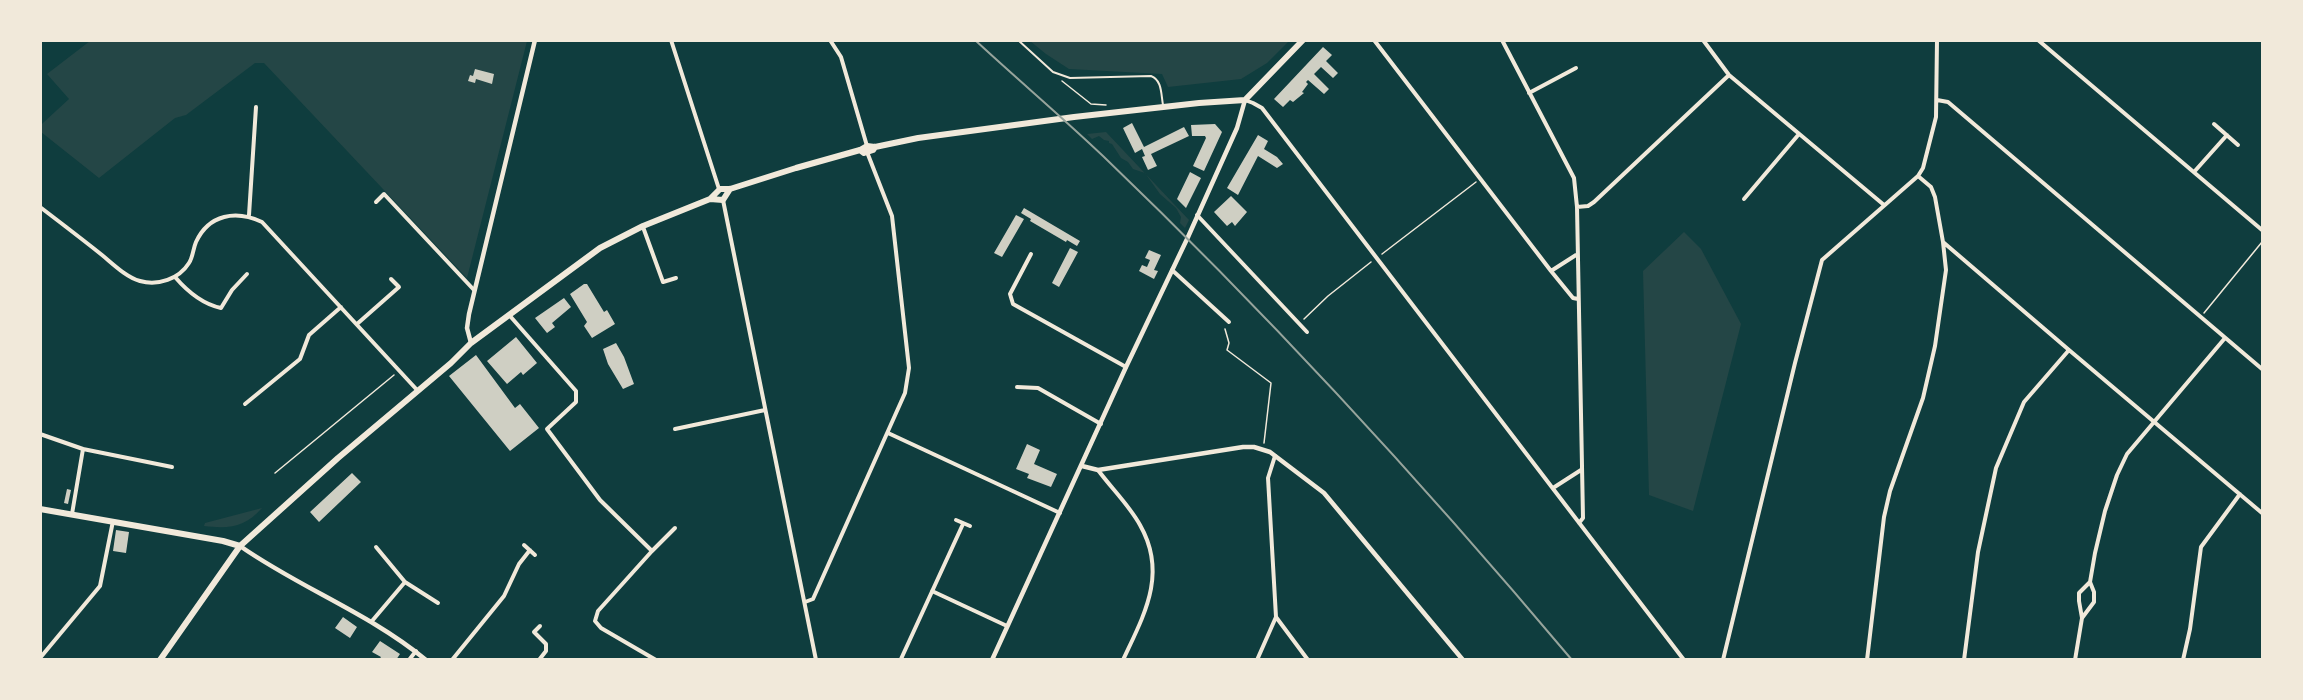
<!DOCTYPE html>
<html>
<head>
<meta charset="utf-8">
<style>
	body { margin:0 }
	#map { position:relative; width:2303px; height:700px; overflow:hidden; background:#0f3d3e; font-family:"PT Sans Narrow",sans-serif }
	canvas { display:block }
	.frame { position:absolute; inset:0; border:42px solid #f1e9da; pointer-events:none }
</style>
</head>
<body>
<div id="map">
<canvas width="2303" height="700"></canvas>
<div class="frame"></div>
</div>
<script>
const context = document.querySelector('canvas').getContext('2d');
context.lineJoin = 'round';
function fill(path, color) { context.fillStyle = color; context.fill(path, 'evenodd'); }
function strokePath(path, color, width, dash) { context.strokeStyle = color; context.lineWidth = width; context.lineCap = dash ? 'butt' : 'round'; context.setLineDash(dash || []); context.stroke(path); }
fill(new Path2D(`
	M90,41H527L467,278L264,63H255L186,115L175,118L99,178L41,132L40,126L44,122L69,99L47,74Z
	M1030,41H1289L1267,63L1241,79L1168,87L1162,74L1069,69L1046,54Z
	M1106,132L1189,220L1185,228L1180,223L1181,217L1176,208L1160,194L1145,173L1133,169L1128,162L1121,158L1112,144L1109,143V141L1104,140L1099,136L1092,139L1087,134Z
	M1684,232L1701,249L1741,324L1693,511L1649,495L1643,271Z
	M262,508C245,527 230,529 204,526L205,523Z`), '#244646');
fill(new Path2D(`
	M1323,47L1332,55L1326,61L1338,73L1333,78L1321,67L1314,74L1329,89L1324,94L1308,80L1306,82L1308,84L1302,92L1304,93L1293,102L1290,100L1283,107L1274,99Z
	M475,69L494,74L492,84L476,79L475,83L468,81L470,75L473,76Z
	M1132,123L1144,147L1184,127L1189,136L1151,154L1157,166L1148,170L1142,157L1145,156L1142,149L1135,153L1123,128Z
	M1215,124L1222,132L1204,171L1193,166L1206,138L1205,136H1192L1191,125Z
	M1258,135L1268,141L1264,149L1277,157L1283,164L1277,168L1258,156L1238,195L1227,188Z
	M1190,172L1201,178L1186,208L1177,199Z
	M1231,196L1247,212L1235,226L1232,222L1227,226L1214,212Z
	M1024,208L1080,241L1077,246L1067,240L1066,242L1030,221L1031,219L1021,213Z
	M1016,215L1024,219L1002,257L994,253Z
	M1070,248L1078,252L1059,287L1052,283Z
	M1149,250L1161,255L1154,270L1158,271L1154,279L1139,271L1142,265L1147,267L1150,260L1145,258Z
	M584,284H587L604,312L607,310L615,324L592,338L584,326L587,322L570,294Z
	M564,298L571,307L552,323L555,327L547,333L535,318Z
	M516,337L537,363L523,375L521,372L507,384L487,361Z
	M616,343L624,357L634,384L623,389L608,364L603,349Z
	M476,355L515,408L520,404L539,428L510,451L449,376Z
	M1027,444L1040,450L1034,464L1057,474L1051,487L1027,478L1029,474L1016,469Z
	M352,473L361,482L319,522L310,512Z
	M67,489L71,490L68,504L64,503Z
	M116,530L129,532L126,553L113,551Z
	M343,617L357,627L350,638L335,628Z
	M380,641L400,654L396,660H379L381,657L372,652Z`), '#cfcfc3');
strokePath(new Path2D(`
	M1062,81L1091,104L1106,105
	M1382,254L1476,182
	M2204,313L2262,242
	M1304,319L1328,296L1371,262
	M1225,329L1229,343L1227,350L1271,383L1264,443
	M275,473L394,375`), '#f1e9da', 1.5);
strokePath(new Path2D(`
	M1018,40L1053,72L1070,78L1151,76C1162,80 1161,94 1163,105`), '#f1e9da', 2);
strokePath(new Path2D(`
	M671,40L719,189
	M830,40L841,57L867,146
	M1374,40L1551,271L1573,298L1578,299
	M1502,40L1574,178L1577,207L1583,518L1579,523
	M1703,40L1729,75L1884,205
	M2038,40L2262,230
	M1529,93L1576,68
	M1245,100L1253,103L1262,108L1684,660
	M1937,100L1948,102L2262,369
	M2214,124L2238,145
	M2194,172L2227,135
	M1918,176L1931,187L1935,197L1943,242L2069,350L2262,513
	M1744,199L1799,134
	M723,200L816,660
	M376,202L384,194L474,290
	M40,207C61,223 82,239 102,255C113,264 126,277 140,281C158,286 179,279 189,263C193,257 193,249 196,242C209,214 236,210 262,222L418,391
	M1577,207L1588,206L1594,202L1729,75
	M249,215L256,107
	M1197,215L1307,332
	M643,227L663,282L676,278
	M1031,254L1010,294L1013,304L1126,367
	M1172,270L1229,322
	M1551,271L1576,255
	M175,277C187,291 202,304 221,308L232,290L247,274
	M510,316L576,391V402L547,429L600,500L652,551L598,611L595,621L601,628L656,660
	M357,324L399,287L391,279
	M1017,387L1038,388L1101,424
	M245,404L300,359L309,335L341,307
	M675,429L765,410
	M888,433L1060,513
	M40,434L83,449
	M1275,456L1268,478L1276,617L1308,660
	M1098,470C1112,489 1129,505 1140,525C1168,574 1144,615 1123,660
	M1553,488L1581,470
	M72,514L83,449L172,467
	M956,520L970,526
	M524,545L535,555
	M652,551L675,528
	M405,582L438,603
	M932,591L1007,626
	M805,602L813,599L905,393L909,368L892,216L867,152
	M2082,618L2094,602V592L2090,582L2095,553L2105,511L2117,475L2127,454L2225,338
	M372,621L405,582L376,547
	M40,658L100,586L113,521
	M901,659L963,524
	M409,660L416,651
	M452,660L504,596L519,564L530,550
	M539,660L546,651V644L534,632L540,626
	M1257,660L1276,617
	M1723,660L1795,363L1822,260L1918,176L1923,168L1936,117L1937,40
	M1867,660L1884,517L1890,491L1923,398L1935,346L1946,270L1943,242
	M1964,660L1978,552L1996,468L2024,402L2069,350
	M2075,660L2082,618L2079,601V593L2090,582
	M2183,660L2190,629L2201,547L2240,494`), '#f1e9da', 4);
strokePath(new Path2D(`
	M471,343L467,328L469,314L535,40
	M1082,466L1098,470L1243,447H1254L1270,452L1324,493L1463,660
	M240,546C300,588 369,613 426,660
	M992,660L1126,367L1188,237L1237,128L1245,100`), '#f1e9da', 4.5);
strokePath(new Path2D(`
	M860,150L864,153L873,150L875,147
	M710,199L723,200L730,189
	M40,509L223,541L240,546
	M160,660L240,546L338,458L451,363L471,343L600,248L643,226L710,199L720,189H730L796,168L860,150L867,146L875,147L918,138L1074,117L1199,103L1245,100L1303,40`), '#f1e9da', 6);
strokePath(new Path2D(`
	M975,40C1017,79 1061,116 1103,156C1268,314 1424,484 1572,660`), '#97a49c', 2);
</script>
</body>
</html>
